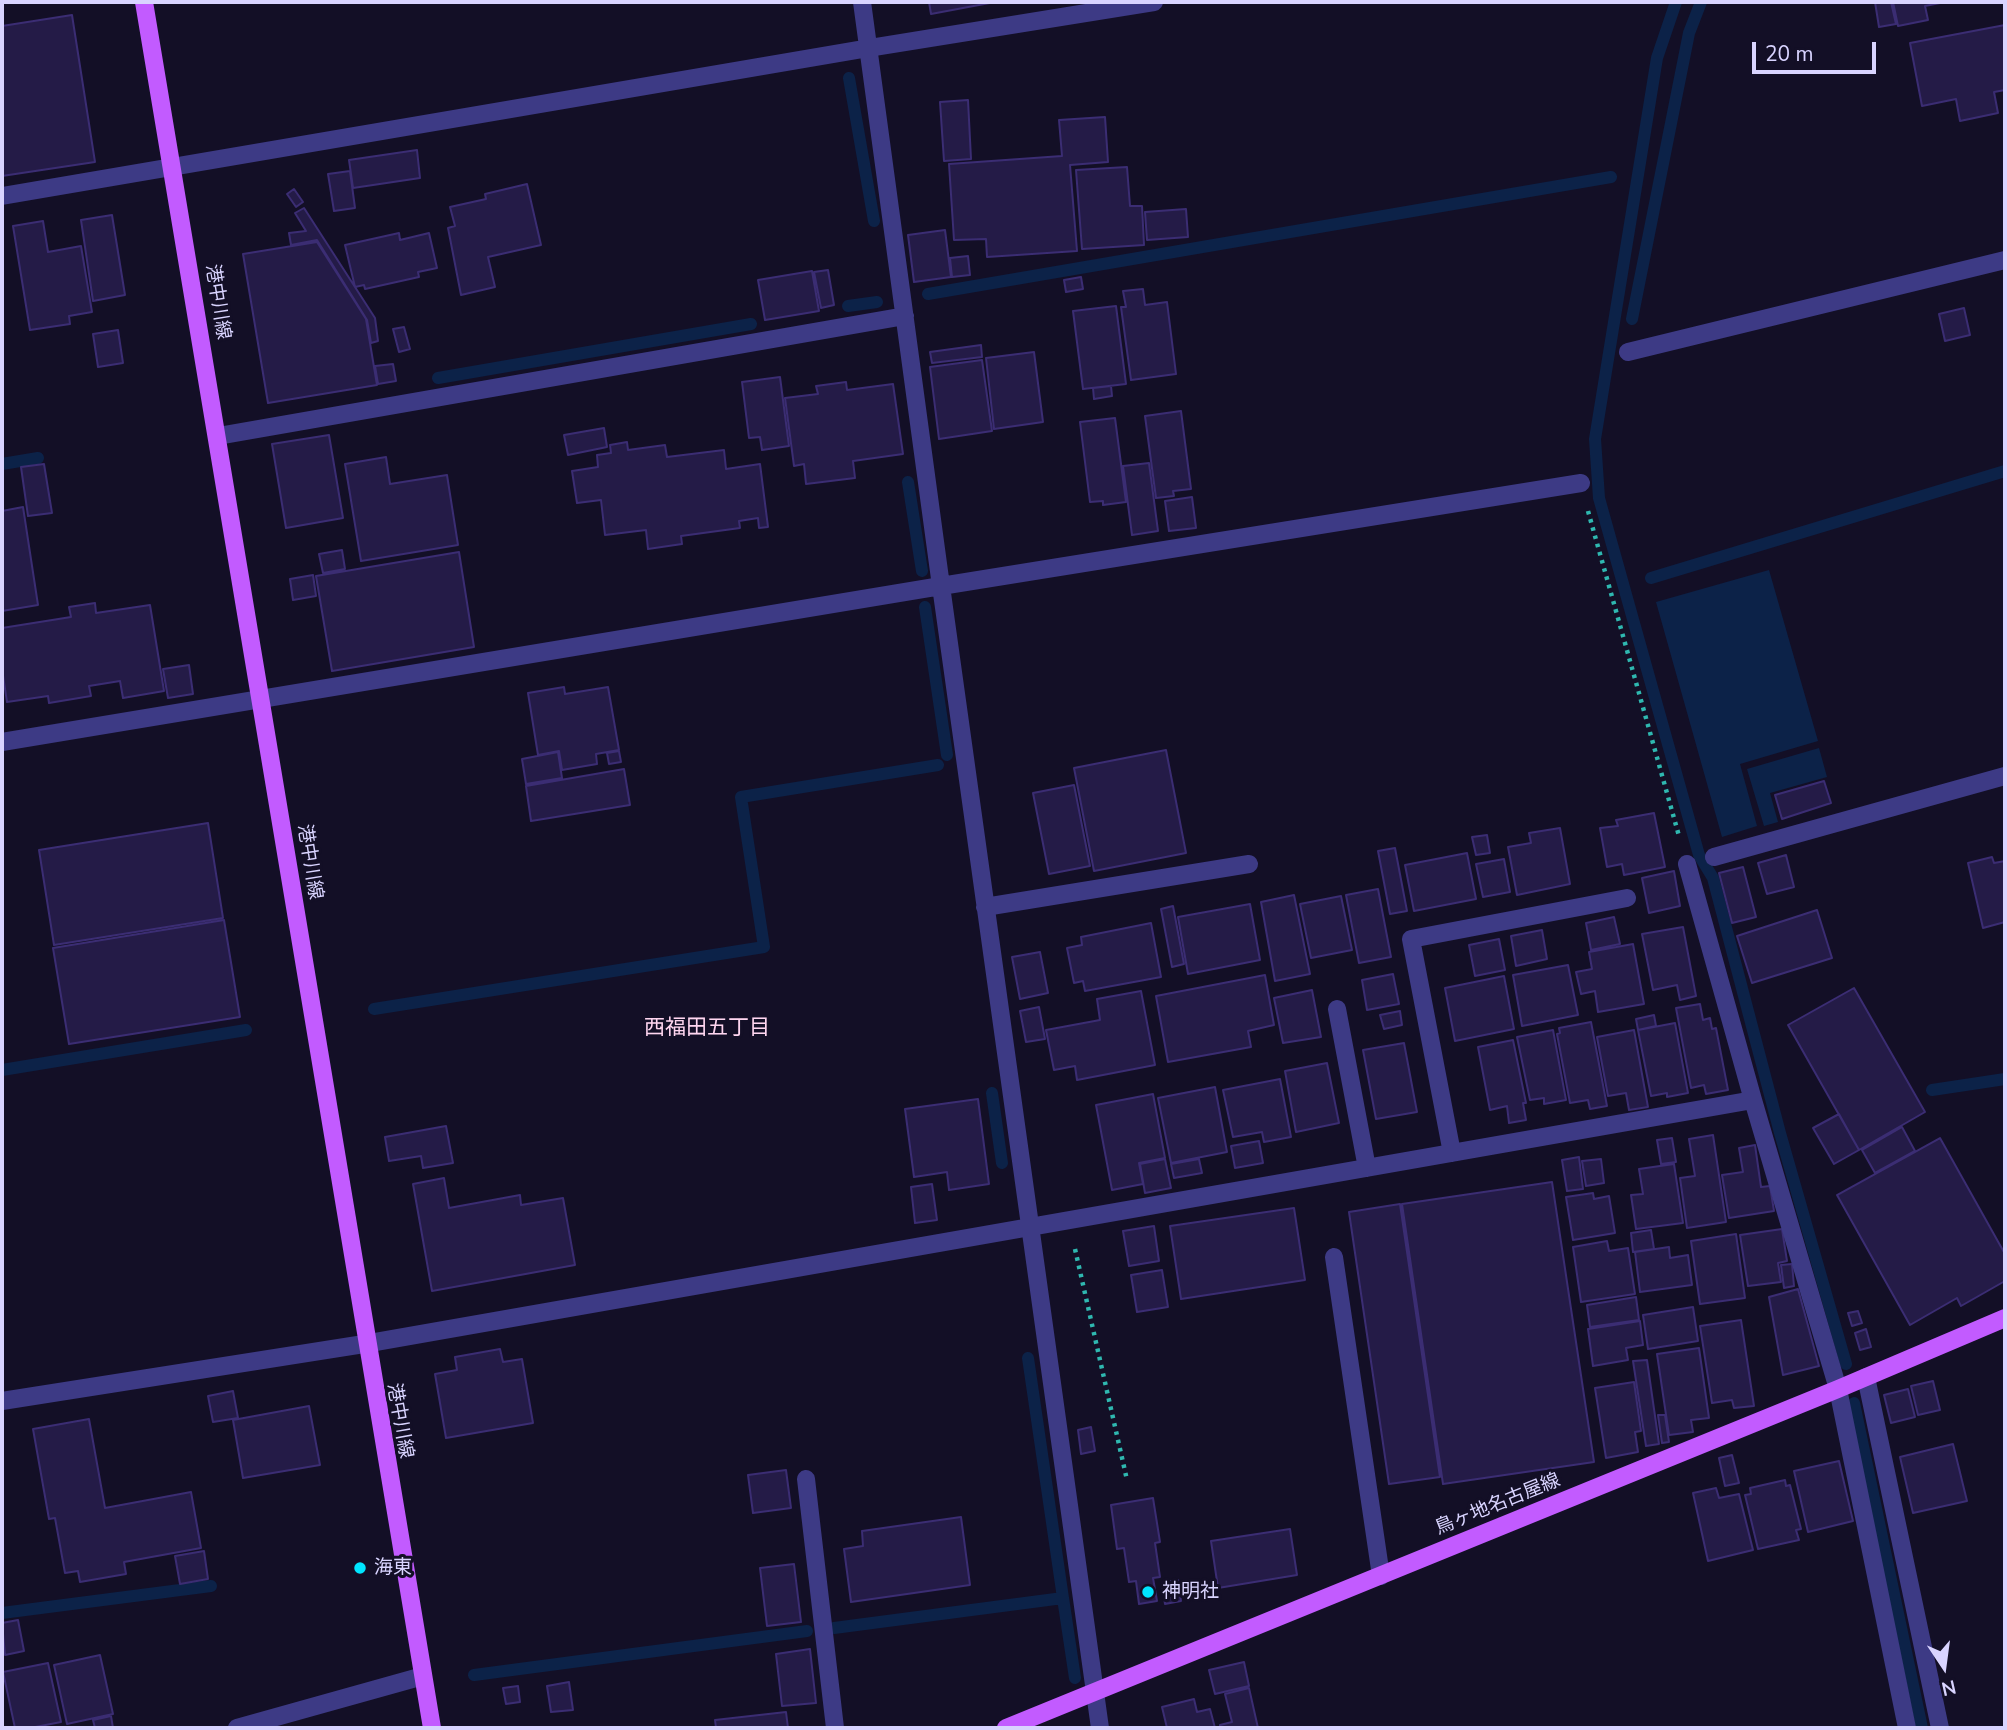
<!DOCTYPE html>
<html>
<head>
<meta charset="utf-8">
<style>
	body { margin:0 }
	#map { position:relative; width:2007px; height:1730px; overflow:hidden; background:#130f26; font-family:"Nunito Sans",sans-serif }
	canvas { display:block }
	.frame { position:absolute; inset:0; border:4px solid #d9d4ff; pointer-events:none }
	.north { position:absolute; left:1909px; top:1632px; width:70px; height:70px; -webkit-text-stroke:5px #130f26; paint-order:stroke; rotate:167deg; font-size:19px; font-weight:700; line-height:28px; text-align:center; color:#d9d4ff }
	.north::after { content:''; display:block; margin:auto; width:24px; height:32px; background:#d9d4ff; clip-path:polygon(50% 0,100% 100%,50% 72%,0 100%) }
	.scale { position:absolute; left:1752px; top:42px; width:124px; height:32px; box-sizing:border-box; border:4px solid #d9d4ff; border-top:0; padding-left:9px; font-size:21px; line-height:24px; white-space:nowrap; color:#d9d4ff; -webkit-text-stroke:5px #130f26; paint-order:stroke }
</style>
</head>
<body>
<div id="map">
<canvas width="2007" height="1730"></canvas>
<div class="frame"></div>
<div class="north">N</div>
<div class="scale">20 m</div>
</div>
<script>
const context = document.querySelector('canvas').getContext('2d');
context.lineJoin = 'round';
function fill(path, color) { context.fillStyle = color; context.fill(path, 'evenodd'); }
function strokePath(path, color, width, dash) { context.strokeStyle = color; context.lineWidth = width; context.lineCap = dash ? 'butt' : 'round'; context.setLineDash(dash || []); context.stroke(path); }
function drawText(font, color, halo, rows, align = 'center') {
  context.font = font + ' "Nunito Sans","Noto Sans JP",sans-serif'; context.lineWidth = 6; context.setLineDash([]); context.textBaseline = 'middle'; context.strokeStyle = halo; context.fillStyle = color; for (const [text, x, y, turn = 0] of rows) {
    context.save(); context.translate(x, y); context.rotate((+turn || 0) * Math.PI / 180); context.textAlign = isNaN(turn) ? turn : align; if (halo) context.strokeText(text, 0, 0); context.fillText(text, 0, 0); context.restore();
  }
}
fill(new Path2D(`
	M1769,570L1818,741L1740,764L1757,826L1722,837L1656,602Z
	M1819,748L1827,777L1770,793L1778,822L1764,826L1747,769Z`), '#0c2248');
strokePath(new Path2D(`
	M1676,2L1657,58L1595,439L1599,498L1699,855L1713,878L1780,1133L1846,1364
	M849,78L874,221
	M928,294L1611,177
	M848,306L877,302
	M1632,319L1689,33L1701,2
	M438,378L751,324
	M2,464L38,458
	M908,482L922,571
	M1651,578L2005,471
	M925,607L947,755
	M374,1009L764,947L741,797L938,765
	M2,1070L246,1030
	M1932,1090L2005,1079
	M992,1093L1002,1163
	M1854,1403L1922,1728
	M1063,1598L1075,1678
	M2,1613L211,1586
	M834,1628L1063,1598L1028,1358
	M474,1675L807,1631`), '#0c2248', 12);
const building = new Path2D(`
	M929,2H995L931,14Z
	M1875,2H1891L1896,24L1879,27Z
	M1893,2H1945L1925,6L1928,20L1898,26Z
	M72,15L95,162L2,176V26Z
	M2005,25V90L1994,92L1998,113L1960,121L1956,99L1922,106L1910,43Z
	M968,100L971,159L944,161L940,102Z
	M1105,117L1108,162L1070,165L1077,251L987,257L986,239L954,240L949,164L1062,156L1059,120Z
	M417,150L420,178L353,188L349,160Z
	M1127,167L1130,206H1142L1144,245L1082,249L1076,170Z
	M350,171L355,208L334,211L328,174Z
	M527,184L541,245L488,257L495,287L461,295L448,228L455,226L450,207L486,199L485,194Z
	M294,189L303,202L296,207L287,194Z
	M304,208L375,318L378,341L371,343L367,320L317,240L291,245L289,233L306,231L295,213Z
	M1186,209L1188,237L1147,240L1145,212Z
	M112,215L125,295L93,301L81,220Z
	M43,221L48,252L81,246L92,312L69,316L70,324L30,330L13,226Z
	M945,230L951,277L914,282L908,235Z
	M399,233L400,240L429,233L437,268L418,272L419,277L365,289L364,285L355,287L345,245Z
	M317,242L366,319L377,385L268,403L243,254Z
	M968,256L970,275L952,277L950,258Z
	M828,270L834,305L821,308L814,272Z
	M812,271L819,311L765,320L758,280Z
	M1081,277L1083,289L1066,292L1064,280Z
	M1143,289L1145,305L1167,302L1176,374L1131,380L1121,307H1126L1123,291Z
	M1116,306L1126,384L1083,389L1073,311Z
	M1964,308L1970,335L1945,341L1939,314Z
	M404,327L410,349L399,352L393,329Z
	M118,330L123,363L98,367L93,334Z
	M981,345L982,357L932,363L930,352Z
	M1034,352L1043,422L994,429L986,358Z
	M982,360L992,431L939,439L930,367Z
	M393,364L396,381L378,384L375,366Z
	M780,377L789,446L762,450L760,437L749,438L742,382Z
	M846,382L847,390L893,384L903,454L853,461L855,478L806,484L804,464L794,466L785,398L818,394L816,386Z
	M1111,386L1112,396L1094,399L1093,388Z
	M1181,411L1191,489L1173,491L1174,496L1156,498L1145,416Z
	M1115,418L1126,502L1103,505V501L1090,502L1080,422Z
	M604,428L607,447L568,455L564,435Z
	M329,435L343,518L286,528L272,444Z
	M627,442L628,450L665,445L667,457L724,450L726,469L760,464L768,527L759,528L758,518L739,521L740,528L681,536L682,544L648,549L646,530L605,535L601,500L577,503L572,471L598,467L597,455L611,453L610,445Z
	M386,457L390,484L447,475L458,545L361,561L345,464Z
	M1149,463L1158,531L1132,535L1123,466Z
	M44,464L52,513L28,516L21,467Z
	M1192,497L1196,528L1169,531L1165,501Z
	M23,507L38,605L2,611V511Z
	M342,550L345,569L323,573L319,554Z
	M459,552L474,647L332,671L316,576Z
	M313,575L316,596L293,600L290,579Z
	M95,603L96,613L150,605L164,691L123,698L120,681L89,686L91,696L49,703L48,696L7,702L2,669V628L71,617L69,607Z
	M189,665L193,694L168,698L163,669Z
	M564,687L565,694L608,687L619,750L596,754L597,764L562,770L559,751L538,755L528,693Z
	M1166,750L1186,853L1094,871L1074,768Z
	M619,751L621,762L609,764L607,753Z
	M558,752L562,778L526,784L522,759Z
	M624,769L630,805L531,821L526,786Z
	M1824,781L1831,803L1782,819L1775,795Z
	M1074,785L1090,866L1049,874L1033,793Z
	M1654,813L1665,867L1624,875L1622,864L1607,867L1600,828L1618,826L1616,820Z
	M208,823L223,918L54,945L39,850Z
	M1560,828L1570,884L1517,895L1508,847L1531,843L1529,833Z
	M1487,835L1490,853L1476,855L1472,837Z
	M1395,848L1407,911L1390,914L1378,851Z
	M1467,853L1476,899L1414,911L1405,865Z
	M1786,855L1794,887L1767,894L1758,863Z
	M1992,857L1994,863L2005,861V922L1983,928L1968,863Z
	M1504,859L1510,892L1483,897L1476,864Z
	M1743,867L1756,917L1732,923L1719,873Z
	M1674,871L1680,906L1649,913L1642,878Z
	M1378,889L1391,957L1359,963L1346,895Z
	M1294,895L1310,974L1275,981L1261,902Z
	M1341,896L1352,950L1311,958L1300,904Z
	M1250,904L1260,960L1188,974L1178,917Z
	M1173,906L1184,964L1172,967L1161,909Z
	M1817,910L1832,958L1752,983L1737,936Z
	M1614,917L1620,944L1591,950L1586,923Z
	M224,920L240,1017L69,1044L53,948Z
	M1151,923L1161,977L1085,991L1083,981L1074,983L1067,948L1082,945L1081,937Z
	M1683,927L1696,996L1680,1000L1677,985L1653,990L1642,934Z
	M1542,930L1547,959L1516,966L1511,936Z
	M1499,939L1505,970L1475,976L1469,945Z
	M1633,944L1644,1004L1598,1012L1595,991L1581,994L1576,972L1592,969L1589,952Z
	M1040,952L1048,993L1020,999L1012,957Z
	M1568,965L1578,1015L1522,1026L1513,975Z
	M1393,974L1399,1004L1367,1010L1362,980Z
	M1265,975L1274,1025L1248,1031L1251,1047L1168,1062L1156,996Z
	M1504,976L1514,1029L1455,1041L1445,988Z
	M1854,988L1925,1112L1859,1150L1788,1025Z
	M1312,990L1321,1037L1283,1043L1274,998Z
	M1141,991L1155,1065L1077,1080L1075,1066L1054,1070L1046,1030L1100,1020L1097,999Z
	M1700,1004L1703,1020L1710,1018L1712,1029L1716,1028L1728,1090L1706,1094L1704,1085L1691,1088L1676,1008Z
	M1039,1007L1045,1039L1026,1042L1020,1011Z
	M1400,1011L1402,1025L1384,1029L1380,1015Z
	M1654,1015L1656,1026L1638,1030L1636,1019Z
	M1591,1022L1607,1106L1590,1109L1588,1100L1570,1103L1557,1034L1560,1033L1559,1028Z
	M1675,1023L1688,1093L1667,1097V1093L1651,1096L1638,1030Z
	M1553,1030L1566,1100L1544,1104V1098L1530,1100L1517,1037Z
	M1634,1030L1648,1107L1629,1110L1626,1093L1608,1096L1597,1037Z
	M1513,1040L1526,1103H1523L1526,1120L1509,1123L1507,1106L1490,1110L1478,1047Z
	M1404,1043L1417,1112L1376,1119L1363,1050Z
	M1327,1063L1339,1123L1296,1132L1285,1071Z
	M1280,1079L1291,1137L1264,1142L1262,1132L1233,1137L1223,1090Z
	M1215,1087L1227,1152L1171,1163L1158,1098Z
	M1153,1094L1165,1158L1139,1163L1143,1184L1112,1190L1096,1105Z
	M978,1099L989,1184L949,1190L947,1172L914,1177L905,1109Z
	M1839,1114L1859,1150L1834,1164L1813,1128Z
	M446,1126L453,1163L423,1168L421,1156L389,1161L385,1137Z
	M1902,1127L1915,1151L1875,1173L1862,1150Z
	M1713,1135L1726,1222L1687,1228L1680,1178L1695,1176L1689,1139Z
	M1672,1138L1676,1162L1661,1164L1657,1140Z
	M1940,1138L2005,1254V1281L1961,1306L1957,1298L1910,1325L1837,1195Z
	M1259,1141L1263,1163L1235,1168L1231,1146Z
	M1755,1145L1761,1187L1770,1186L1774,1211L1729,1218L1722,1175L1743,1172L1739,1148Z
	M1579,1157L1583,1189L1567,1191L1562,1160Z
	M1165,1159L1171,1188L1145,1193L1140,1164Z
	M1199,1159L1202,1173L1174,1178L1171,1164Z
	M1601,1159L1604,1183L1586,1186L1582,1161Z
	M1674,1164L1683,1223L1636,1229L1631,1195L1643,1194L1639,1169Z
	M444,1178L449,1208L520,1195L521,1205L563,1198L575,1265L432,1291L413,1184Z
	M1552,1182L1594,1462L1443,1484L1402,1204Z
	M932,1184L937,1220L915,1223L911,1187Z
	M1593,1193L1594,1199L1609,1196L1615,1233L1573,1240L1566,1197Z
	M1400,1204L1440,1477L1389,1484L1349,1212Z
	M1294,1208L1305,1280L1181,1299L1170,1226Z
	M1154,1226L1159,1261L1129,1266L1123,1231Z
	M1782,1229L1787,1261L1778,1263L1781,1282L1748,1286L1740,1235Z
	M1651,1230L1654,1249L1633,1252L1631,1233Z
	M1736,1234L1745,1298L1700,1304L1691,1241Z
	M1607,1241L1609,1251L1628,1248L1635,1294L1581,1302L1573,1247Z
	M1669,1247L1670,1258L1688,1255L1692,1285L1640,1292L1635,1252Z
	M1792,1264L1794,1286L1784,1288L1781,1265Z
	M1162,1270L1168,1307L1137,1312L1131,1275Z
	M1798,1289L1819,1366L1783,1375L1769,1297Z
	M1636,1297L1639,1320L1590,1327L1587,1305Z
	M1693,1307L1698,1341L1648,1349L1643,1315Z
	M1858,1311L1862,1323L1852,1326L1848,1313Z
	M1741,1320L1754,1406L1734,1408L1732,1400L1712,1403L1700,1326Z
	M1640,1321L1643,1345L1626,1348L1628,1360L1593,1366L1588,1329Z
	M1866,1329L1871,1347L1860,1350L1855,1333Z
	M1699,1348L1709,1418L1691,1420L1693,1432L1669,1435L1657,1354Z
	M500,1349L503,1362L522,1359L533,1423L446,1438L435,1374L457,1370L455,1357Z
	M1647,1360L1659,1444L1646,1446L1633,1361Z
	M1933,1381L1940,1410L1918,1415L1911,1386Z
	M1634,1382L1641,1431L1635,1432L1638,1452L1606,1458L1595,1388Z
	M1908,1389L1915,1417L1891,1423L1884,1395Z
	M233,1391L238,1418L213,1422L208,1396Z
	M309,1406L320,1465L243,1478L233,1420Z
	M1658,1415H1665L1669,1442L1662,1443Z
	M89,1419L105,1508L191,1492L201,1548L124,1562L126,1574L80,1582L78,1571L65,1573L55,1518L49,1519L33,1429Z
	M1091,1427L1095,1451L1081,1454L1078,1430Z
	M1953,1444L1967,1501L1913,1513L1900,1457Z
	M1732,1455L1739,1483L1725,1486L1719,1458Z
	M1839,1461L1853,1521L1808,1532L1794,1471Z
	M786,1470L791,1508L753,1513L748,1475Z
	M1785,1480L1786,1486L1790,1485L1801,1529L1796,1530L1799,1540L1758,1549L1745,1495L1751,1494L1750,1488Z
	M1716,1488L1719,1498L1739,1494L1753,1550L1708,1561L1693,1493Z
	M1153,1498L1160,1542L1155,1543L1160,1577L1153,1578L1157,1601L1139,1604L1136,1581L1129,1582L1124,1548L1117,1549L1111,1505Z
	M961,1517L970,1585L851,1602L844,1549L863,1546L862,1531Z
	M1290,1529L1297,1575L1218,1588L1211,1541Z
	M204,1551L208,1579L180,1584L175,1556Z
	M794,1564L801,1622L767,1626L760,1568Z
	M1178,1580L1181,1601L1165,1604L1162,1583Z
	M18,1620L24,1651L5,1655L2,1623Z
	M810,1649L816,1703L782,1706L776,1654Z
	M100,1655L113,1714L67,1724L54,1665Z
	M1244,1662L1249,1686L1215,1694L1209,1670Z
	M48,1663L61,1722L30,1728H15L3,1672Z
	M569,1682L573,1710L551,1712L547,1686Z
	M518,1686L520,1702L506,1704L503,1688Z
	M1249,1688L1258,1728H1220V1725L1232,1722L1225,1694Z
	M1194,1699L1197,1712L1210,1709L1215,1728H1167L1162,1707Z
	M786,1712L788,1728H716L715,1720Z
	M111,1716L113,1728H95L93,1720Z`);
fill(building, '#241b47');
strokePath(building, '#3b2d73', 2);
strokePath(new Path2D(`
	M1588,511L1679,836
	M1075,1249L1127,1480`), '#2fb8b0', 4.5, [3.5, 5]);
strokePath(new Path2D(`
	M862,2L941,586L1100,1728
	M2,196L869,48L1154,2
	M1628,352L2005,260
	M218,436L905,316
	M2,742L941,586L1581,483
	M1714,857L2005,776
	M1687,864L1753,1100L1838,1389L1907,1728
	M985,907L1249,864
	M1337,1009L1367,1168
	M1452,1153L1411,939L1627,898
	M1334,1257L1381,1576
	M1866,1377L1940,1728
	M2,1401L364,1344L1753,1100
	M806,1479L835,1728
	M237,1728L423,1676`), '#3d3a85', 18);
strokePath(new Path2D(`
	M144,2C244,577 331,1154 432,1728
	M1006,1728L1838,1389L2005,1318`), '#c25bff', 18);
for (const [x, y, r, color] of [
	[360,1568,7,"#00e5ff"],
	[1148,1592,7,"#00e5ff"]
]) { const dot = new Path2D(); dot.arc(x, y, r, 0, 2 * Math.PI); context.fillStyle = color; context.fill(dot); strokePath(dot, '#130f26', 2.5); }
drawText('19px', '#d9d4ff', '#130f26', [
	["港中川線",217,302,81],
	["港中川線",309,862,81],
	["港中川線",399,1421,80],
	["鳥ヶ地名古屋線",1498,1505,-22]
]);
drawText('19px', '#d9d4ff', '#130f26', [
	["海東",374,1568],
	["神明社",1162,1592]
], 'left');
drawText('21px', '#ffd6f0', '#130f26', [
	["西福田五丁目",707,1029]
]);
</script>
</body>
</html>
